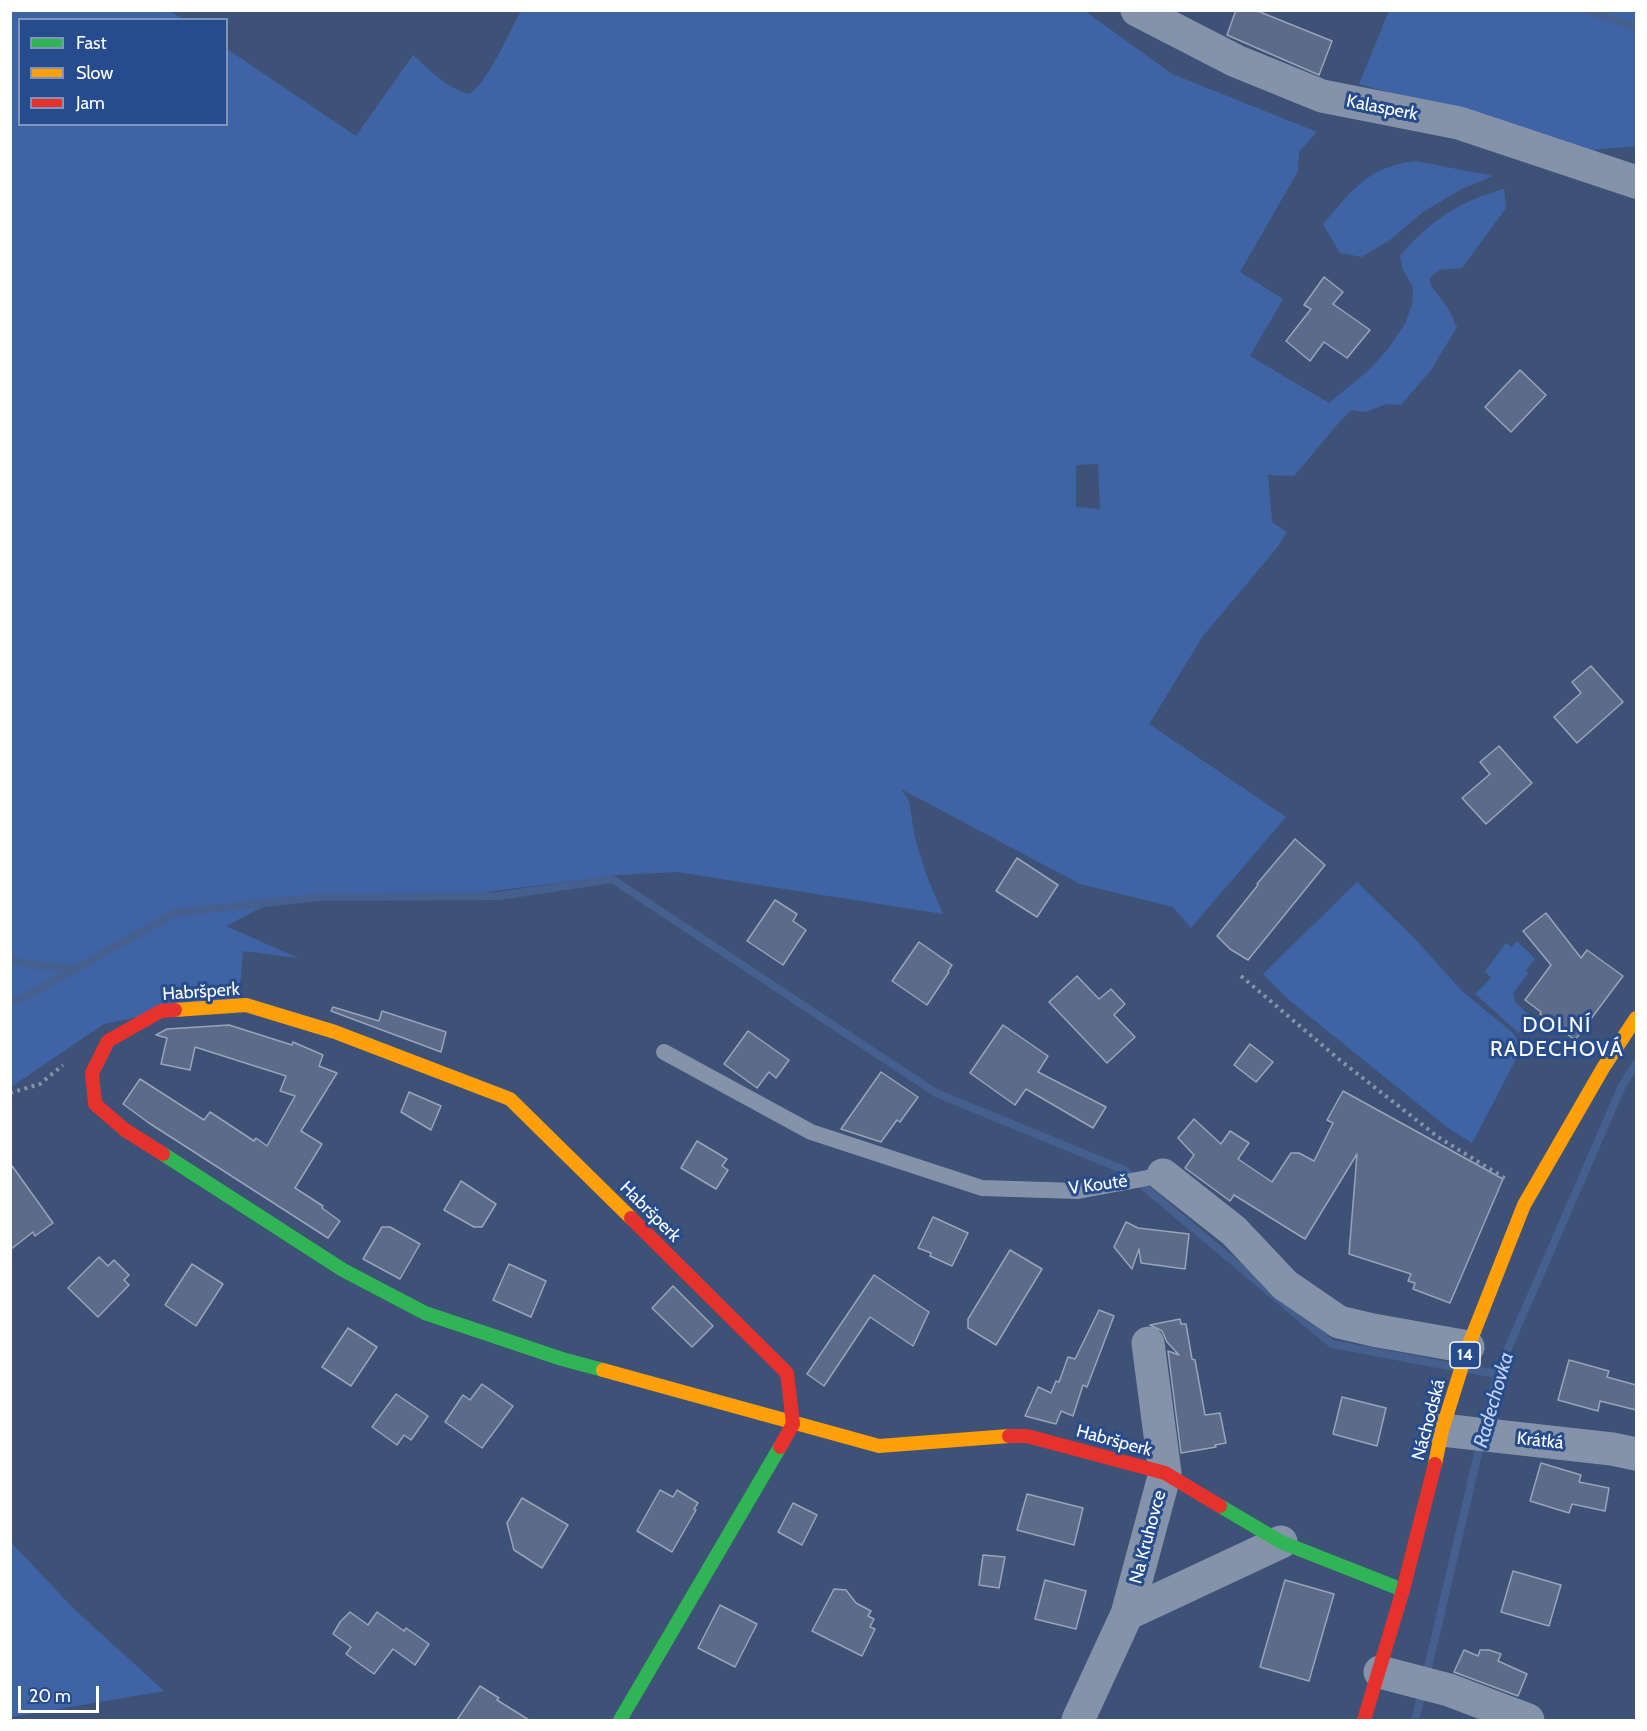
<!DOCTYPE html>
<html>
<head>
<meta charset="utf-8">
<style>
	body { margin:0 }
	#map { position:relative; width:1647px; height:1731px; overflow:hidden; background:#3e5277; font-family:Cabin,sans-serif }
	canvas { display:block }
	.frame { position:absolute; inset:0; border:12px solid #fff; pointer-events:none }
	.legend { position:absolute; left:18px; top:18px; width:210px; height:108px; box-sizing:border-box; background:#274c8e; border:2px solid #7d94bb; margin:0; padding:8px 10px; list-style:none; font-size:18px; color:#fff }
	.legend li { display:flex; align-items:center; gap:12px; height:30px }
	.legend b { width:30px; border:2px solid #7d94bb }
	.scale { position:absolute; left:18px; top:1686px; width:81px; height:27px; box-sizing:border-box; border:3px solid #fff; border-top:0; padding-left:8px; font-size:18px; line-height:21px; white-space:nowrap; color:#fff; -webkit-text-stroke:4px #274c8e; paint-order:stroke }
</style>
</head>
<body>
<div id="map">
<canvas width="1647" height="1731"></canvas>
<div class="frame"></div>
<ul class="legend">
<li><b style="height:8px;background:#30b455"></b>Fast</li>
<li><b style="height:8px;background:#ff9f0a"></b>Slow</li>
<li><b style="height:8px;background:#e5322d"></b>Jam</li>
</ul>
<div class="scale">20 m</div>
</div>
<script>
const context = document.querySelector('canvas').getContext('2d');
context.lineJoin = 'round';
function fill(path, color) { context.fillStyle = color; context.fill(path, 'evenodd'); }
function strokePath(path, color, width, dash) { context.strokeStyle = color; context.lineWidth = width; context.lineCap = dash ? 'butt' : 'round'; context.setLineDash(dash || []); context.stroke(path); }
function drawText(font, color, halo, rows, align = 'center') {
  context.font = font + ' Cabin,sans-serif'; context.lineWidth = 6; context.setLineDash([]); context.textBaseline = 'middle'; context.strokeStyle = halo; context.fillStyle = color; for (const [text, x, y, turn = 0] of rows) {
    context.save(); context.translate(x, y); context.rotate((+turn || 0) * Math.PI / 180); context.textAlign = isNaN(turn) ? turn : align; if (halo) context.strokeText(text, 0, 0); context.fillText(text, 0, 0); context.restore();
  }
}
fill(new Path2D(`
	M11,11H170L183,19L20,20V124H226L227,49L356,136L413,55C429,70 448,89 470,94C489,80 509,32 521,11H1085L1172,74L1317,132L1299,152L1298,171L1240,272L1283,299L1250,356L1329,403L1368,371L1388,349L1405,324L1412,304L1413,287L1403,270L1400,256C1430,221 1459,201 1504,189L1506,208L1462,268L1439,270L1430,278L1431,286L1448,308L1457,327L1431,370L1401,405L1386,404L1366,412L1352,410L1342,419L1294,476L1268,475L1272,522L1287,532L1276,549L1203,636L1149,724L1286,817L1191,928L1173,907L1080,884L901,789L909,801L915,838L927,877L943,914L677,872L618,875L471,894L294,897L274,901L226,926L298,958L243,951L239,1000L164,1012L104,1024L11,1087ZM1098,464L1100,509L1076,507V465Z
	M1389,11H1636V146L1591,150L1359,84Z
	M1416,161L1493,176L1462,189L1423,212L1390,240L1362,257L1340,253L1323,224C1354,189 1367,167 1416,161Z
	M1357,882L1416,940L1462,991L1513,1033L1522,1048L1472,1143L1448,1128L1289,1000L1263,974Z
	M1517,941L1535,959L1526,970L1528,974L1513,993L1515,1002L1529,1015L1519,1033L1475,994L1491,978L1485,971L1506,943L1511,947Z
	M10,1541L73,1608L164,1691L11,1717Z`), '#3f64a5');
strokePath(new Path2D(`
	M1585,10L1636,27
	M10,960L41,966L75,969
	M10,1002L23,998L175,913L319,897L499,896L612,879L936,1093L1124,1170L1332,1344L1454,1367
	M1467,1369L1497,1374
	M1484,1428L1497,1374L1622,1086L1636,1064
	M1426,1676L1481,1441
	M1415,1720L1423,1689`), '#45608e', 8);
const building = new Path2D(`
	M1236,10H1255L1332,41L1319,75L1227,35Z
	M1324,277L1343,292L1333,304L1370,330L1347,358L1324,342L1310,361L1286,341L1311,309L1304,305Z
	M1520,370L1546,395L1511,432L1485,407Z
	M1591,666L1623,702L1577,743L1554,717L1581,693L1572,682Z
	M1499,746L1532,783L1486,824L1462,798L1490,774L1480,762Z
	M1295,839L1325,865L1248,960L1230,949L1217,936L1258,885L1257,884Z
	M1017,858L1058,885L1037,917L996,891Z
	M775,900L797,914L793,921L806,930L783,965L747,941Z
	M1546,913L1581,958L1587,950L1623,976L1575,1040L1540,1014L1541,1012L1525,1000L1551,965L1523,931Z
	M919,942L952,965L948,971L949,972L927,1005L892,981Z
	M1077,976L1099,999L1111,989L1125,1004L1114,1015L1135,1037L1107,1063L1049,1002Z
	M333,1007L379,1021L382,1011L446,1032L441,1052L331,1011Z
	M229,1025L292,1045L293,1042L323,1055L319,1066L337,1073L301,1131L322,1144L295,1188L323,1206L322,1208L340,1221L328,1238L149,1123L123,1104L140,1079L204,1120L210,1112L254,1141L256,1138L267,1146L295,1096L280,1091L286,1076L195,1047L190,1070L161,1064L167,1038L156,1035L167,1029Z
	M1003,1025L1048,1056L1038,1072L1106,1107L1093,1128L1026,1089L1015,1105L970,1073Z
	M748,1031L789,1060L776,1078L769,1072L757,1088L724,1064Z
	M1250,1044L1273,1062L1256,1082L1234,1065Z
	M881,1072L918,1097L900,1122L897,1120L881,1142L841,1129Z
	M1343,1091L1503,1179L1450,1303L1413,1289L1415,1283L1408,1281L1411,1274L1349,1254L1357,1154L1305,1239L1234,1195L1230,1201L1185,1168L1194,1155L1178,1138L1194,1119L1221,1144L1230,1131L1249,1143L1238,1159L1272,1182L1291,1153H1299L1314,1161L1333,1123L1327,1120Z
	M409,1092L441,1106L431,1130L401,1112Z
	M697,1141L727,1159L722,1166L728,1170L716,1189L681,1168Z
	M10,1163L53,1223L35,1236L33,1232L10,1250Z
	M461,1181L496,1204L482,1227H474L444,1210Z
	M933,1217L968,1233L952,1266L930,1256L931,1253L918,1248Z
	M1126,1222L1138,1228L1189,1234L1185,1269L1141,1263L1139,1249L1132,1269L1114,1247Z
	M382,1227H390L420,1244L400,1279L363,1259Z
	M1010,1250L1042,1269L996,1345L968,1328V1319Z
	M99,1257L108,1266L114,1260L129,1275L124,1280L129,1285L98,1317L68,1288Z
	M192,1264L223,1284L196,1326L165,1305Z
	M509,1264L546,1281L531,1317L493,1300Z
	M874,1275L929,1312L913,1346L870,1317L824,1386L807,1374Z
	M673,1286L713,1326L692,1347L652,1308Z
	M1099,1310L1114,1316L1087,1387L1083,1385L1073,1416L1061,1411L1056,1424L1025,1416L1038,1387L1051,1393L1056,1381L1059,1382L1068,1357L1075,1359Z
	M1180,1319L1181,1324H1186L1192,1359L1195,1360L1205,1415L1220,1413L1226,1443L1215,1445L1216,1447L1181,1453L1168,1351L1179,1355L1167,1342L1162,1331L1150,1325Z
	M348,1328L377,1347L351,1386L322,1367Z
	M1569,1360L1609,1371L1607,1377L1636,1385V1410L1600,1401L1598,1411L1558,1400Z
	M482,1384L513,1406L482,1448L445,1422L463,1395L470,1400Z
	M396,1394L428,1416L411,1440L404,1435L397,1445L372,1427Z
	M1342,1397L1386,1408L1377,1446L1333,1434Z
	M1541,1463L1581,1475L1579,1482L1609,1488L1605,1511L1572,1504L1569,1513L1530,1501Z
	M660,1490L673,1497L677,1490L698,1503L694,1509L696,1510L672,1552L637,1531Z
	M1027,1494L1083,1508L1074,1545L1017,1530Z
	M522,1498L568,1525L542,1568L514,1550L507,1523Z
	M793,1503L817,1515L802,1545L778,1532Z
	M983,1555L1005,1557L999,1588L979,1585Z
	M1513,1571L1561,1585L1549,1626L1501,1612Z
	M1045,1580L1086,1591L1076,1629L1035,1619Z
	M1285,1580L1334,1594L1309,1681L1260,1667Z
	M834,1589L846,1590L856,1603L871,1611L868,1616L874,1619L870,1627L875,1629L862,1656L812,1631Z
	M720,1605L757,1624L735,1667L698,1648Z
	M350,1612L368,1625L377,1612L404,1631L406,1628L429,1644L415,1665L393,1649L374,1674L346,1654L351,1647L333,1634L340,1622Z
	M1464,1650L1478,1656L1480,1650H1489L1501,1654L1498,1661L1527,1674L1518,1696L1454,1672Z
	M480,1686L499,1698L497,1700L529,1720H457Z`);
fill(building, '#5b6b88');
strokePath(building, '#99a4b9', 1.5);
strokePath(new Path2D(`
	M1241,976L1341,1061L1438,1137L1506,1179
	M10,1093L40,1084L63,1065`), '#8593aa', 4, [3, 4.5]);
strokePath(new Path2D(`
	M664,1052L811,1132L982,1188L1078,1191L1163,1175`), '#8593aa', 16);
strokePath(new Path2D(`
	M1137,10L1236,61L1322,96L1459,123L1636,182
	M1163,1175L1234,1231L1285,1285L1339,1322L1373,1330L1468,1347
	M1442,1430L1612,1449L1636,1454
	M1127,1614L1281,1542
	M1380,1672L1449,1690L1528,1720
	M1078,1720L1127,1614L1165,1473L1148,1343`), '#8593aa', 33);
strokePath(new Path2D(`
	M163,1154L343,1270L425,1313L562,1359L603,1370
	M1220,1506L1281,1542L1403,1590
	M620,1720L780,1447`), '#30b455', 14);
strokePath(new Path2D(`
	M175,1010L246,1005L335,1032L510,1099L631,1218
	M603,1370L879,1446L1009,1436
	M1435,1464L1442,1430L1468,1347L1524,1205L1603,1068L1636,1018`), '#ff9f0a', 14);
strokePath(new Path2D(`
	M163,1154L125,1130L95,1104L92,1073L108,1041L161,1011L175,1010
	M631,1218L787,1373L793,1424L780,1447
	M1009,1436H1027L1165,1473L1220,1506
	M1364,1720L1403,1590L1435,1464`), '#e5322d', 14);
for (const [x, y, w] of [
	[1465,1355,30]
]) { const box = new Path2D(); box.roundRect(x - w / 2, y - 13, w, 26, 4.5); context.fillStyle = '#274c8e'; context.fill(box); strokePath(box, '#fff', 1.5); }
drawText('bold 16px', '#fff', null, [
	["14",1465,1355]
]);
drawText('18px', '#fff', '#274c8e', [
	["Kalasperk",1382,108,11],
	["Habršperk",201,992,-4],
	["V Koutě",1098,1185,-8],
	["Habršperk",650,1212,45],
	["Náchodská",1429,1420,-75],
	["Habršperk",1114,1441,15],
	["Krátká",1540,1441,6],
	["Na Kruhovce",1148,1537,-75]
]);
drawText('italic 20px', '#c2d4f2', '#274c8e', [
	["Radechovka",1494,1400,-74]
]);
context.letterSpacing = '1.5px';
drawText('21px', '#fff', '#274c8e', [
	["DOLNÍ",1557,1026],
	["RADECHOVÁ",1557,1050]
]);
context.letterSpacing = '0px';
</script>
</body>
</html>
